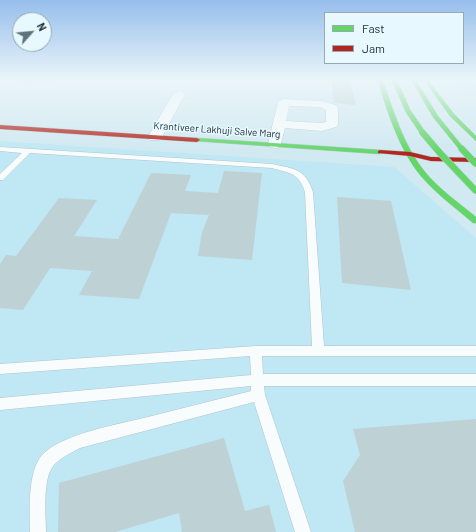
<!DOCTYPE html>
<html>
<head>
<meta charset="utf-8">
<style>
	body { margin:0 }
	#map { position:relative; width:476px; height:532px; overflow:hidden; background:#d1e9f1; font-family:Barlow,sans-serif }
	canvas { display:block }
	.legend { position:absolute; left:324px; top:12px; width:140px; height:52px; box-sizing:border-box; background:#e7f8fe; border:1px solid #98a9af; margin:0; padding:5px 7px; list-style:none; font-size:12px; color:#223338 }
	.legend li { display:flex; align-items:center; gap:8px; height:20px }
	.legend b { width:20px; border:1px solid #98a9af }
	.north { position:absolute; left:12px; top:12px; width:40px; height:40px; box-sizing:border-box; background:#e7f8fe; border:1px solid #98a9af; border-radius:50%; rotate:63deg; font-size:11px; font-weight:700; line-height:16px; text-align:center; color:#223338 }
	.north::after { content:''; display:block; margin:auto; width:14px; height:18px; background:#5f7379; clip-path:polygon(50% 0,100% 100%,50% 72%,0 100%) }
</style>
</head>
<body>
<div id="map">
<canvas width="476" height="532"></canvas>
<ul class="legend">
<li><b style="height:5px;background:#63d668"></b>Fast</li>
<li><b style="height:5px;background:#b3261e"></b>Jam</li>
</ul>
<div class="north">N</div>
</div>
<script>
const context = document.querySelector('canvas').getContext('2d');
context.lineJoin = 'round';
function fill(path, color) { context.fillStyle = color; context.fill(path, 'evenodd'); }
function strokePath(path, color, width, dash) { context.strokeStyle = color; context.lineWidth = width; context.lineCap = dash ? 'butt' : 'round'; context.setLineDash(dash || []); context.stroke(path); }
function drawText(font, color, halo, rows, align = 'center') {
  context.font = font + ' Barlow,sans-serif'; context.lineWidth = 3; context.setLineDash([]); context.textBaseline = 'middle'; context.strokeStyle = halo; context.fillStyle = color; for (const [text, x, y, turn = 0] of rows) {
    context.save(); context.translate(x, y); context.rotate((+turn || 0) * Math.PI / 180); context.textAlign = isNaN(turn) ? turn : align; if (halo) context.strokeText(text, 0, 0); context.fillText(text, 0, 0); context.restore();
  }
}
fill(new Path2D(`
	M450,79H476V95L460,93L453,85Z
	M0,141L394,167L476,238V532H0Z`), '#bfe7f4');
fill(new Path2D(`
	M0,79H83L26,83Z`), '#b2d7e3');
fill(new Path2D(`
	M331,80H350L356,105L334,103Z
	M224,171L262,173L252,260L198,256L202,232L209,215L171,213L139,299L79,295L92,271L50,268L23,310L0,308V264L6,255L16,256L59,198L97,200L74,236L118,239L151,173L191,175L185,191L218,193Z
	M337,197L391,201L411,290L342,283Z
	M476,419V532H355L343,481L360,455L353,429Z
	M224,438L245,511L269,505L276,532H182L179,513L115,532H58L59,483Z`), '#bed1d4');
const lane = new Path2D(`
	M0,147L272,164C294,169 305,168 313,192L324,346H476V356H262L263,374H476V386H264L265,395L311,532H295L254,402L80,448C71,453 61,457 54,465C42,478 46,515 46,532H30C30,510 27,473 42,455C61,434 120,424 148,417C182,408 217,400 251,391V386L0,410V398L251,375L250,356L0,374V364L256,346H312L305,192C299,173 290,173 272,168L30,153L3,180H0V174L22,153L0,151Z`);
const street = new Path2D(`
	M179,91L185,94L162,137L160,140H150L148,137L173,94Z
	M284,99L322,101L336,105L338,108V124L336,127L322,131L285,128L280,147L275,148L270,147L268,144L278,102L280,100ZM289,106L320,107L326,110V122L321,123L286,121Z`);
const fast = new Path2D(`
	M378,79H382C394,111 403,145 425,172C439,189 459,203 476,217V223H473C456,208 436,194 421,176C400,151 386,110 378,79Z
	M411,79H415L438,116L463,147V149H459L433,117Z
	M425,79H429L430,83L454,114L476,136V141L450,116L426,83Z
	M197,138L380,150L383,152L380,154L195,141V139Z`);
const jam = new Path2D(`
	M0,125L197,138L200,140L197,142L0,129Z
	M380,150L410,152L431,157L476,158V162L431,161L410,156L378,153V151Z`);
strokePath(lane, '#b2c5cb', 1);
strokePath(street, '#b2c5cb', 1);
strokePath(fast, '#b2c5cb', 1);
strokePath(jam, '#b2c5cb', 1);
fill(lane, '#f8fcfd');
fill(street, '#f8fcfd');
fill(fast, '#63d668');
fill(jam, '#b3261e');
const fastBridgeFar1 = new Path2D(`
	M394,79L408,111L423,133`);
const fastBridge = new Path2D(`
	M422,132L440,153L476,191
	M461,148L476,164`);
strokePath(fastBridgeFar1, '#b2c5cb', 5.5, []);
strokePath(fastBridge, '#b2c5cb', 7, []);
strokePath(fastBridgeFar1, '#63d668', 5);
strokePath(fastBridge, '#63d668', 6);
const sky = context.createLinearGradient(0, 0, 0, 153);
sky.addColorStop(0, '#96beec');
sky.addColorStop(0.52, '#eaf5f9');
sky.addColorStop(1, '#eaf5f900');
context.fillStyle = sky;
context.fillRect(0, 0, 476, 153);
drawText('10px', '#223338', '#e7f8fe', [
	["Krantiveer Lakhuji Salve Marg",217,130,4]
]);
</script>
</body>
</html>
